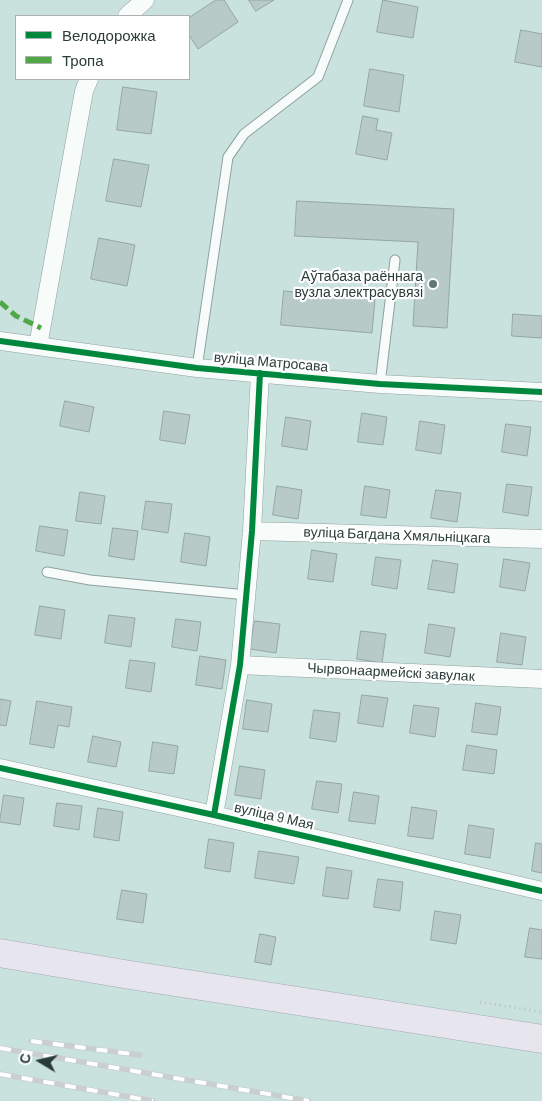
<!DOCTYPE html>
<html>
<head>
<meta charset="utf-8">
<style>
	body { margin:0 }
	#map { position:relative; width:542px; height:1101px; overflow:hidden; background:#cae2de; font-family:Barlow,sans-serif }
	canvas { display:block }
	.legend { position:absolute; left:15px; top:15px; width:175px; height:65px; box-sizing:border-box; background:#fff; border:1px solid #aab1b0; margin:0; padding:6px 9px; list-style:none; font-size:15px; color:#2a3c39 }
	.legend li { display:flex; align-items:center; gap:10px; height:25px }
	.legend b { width:25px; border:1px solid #aab1b0 }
	.north { position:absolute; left:15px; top:1036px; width:50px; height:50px; -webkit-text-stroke:4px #fff; paint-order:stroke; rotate:279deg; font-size:14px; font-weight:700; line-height:20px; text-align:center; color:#2a3c39 }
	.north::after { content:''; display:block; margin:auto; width:18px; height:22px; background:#2a3c39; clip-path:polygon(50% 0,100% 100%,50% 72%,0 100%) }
</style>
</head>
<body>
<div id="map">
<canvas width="542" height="1101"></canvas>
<ul class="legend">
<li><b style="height:6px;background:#00873e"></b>Велодорожка</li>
<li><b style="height:6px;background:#51a645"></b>Тропа</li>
</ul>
<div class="north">С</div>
</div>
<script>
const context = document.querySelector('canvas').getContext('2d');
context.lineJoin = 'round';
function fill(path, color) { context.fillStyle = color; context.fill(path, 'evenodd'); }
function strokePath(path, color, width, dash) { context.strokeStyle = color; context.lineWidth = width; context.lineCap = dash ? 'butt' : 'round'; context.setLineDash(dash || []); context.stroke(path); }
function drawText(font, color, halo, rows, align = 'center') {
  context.font = font + ' Barlow,sans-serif'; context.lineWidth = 4.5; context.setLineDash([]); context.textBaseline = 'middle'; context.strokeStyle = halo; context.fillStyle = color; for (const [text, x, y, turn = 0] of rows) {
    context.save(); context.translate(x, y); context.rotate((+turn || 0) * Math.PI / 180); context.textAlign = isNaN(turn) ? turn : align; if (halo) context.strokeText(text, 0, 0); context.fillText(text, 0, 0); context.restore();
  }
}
const building = new Path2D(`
	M216,0H224L238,22L198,49L189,35V18Z
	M249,0H274L256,11Z
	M383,0L418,7L413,38L377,32Z
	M521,30L542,34V67L515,62Z
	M370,69L404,75L399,112L364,106Z
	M123,87L157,92L151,134L117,130Z
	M363,116L378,119L376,130L392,133L387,160L356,154Z
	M114,159L149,165L141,207L106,201Z
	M297,201L454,209L447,328L413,326L418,242L295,236Z
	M99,238L135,245L127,286L91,279Z
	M284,291L375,299L372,333L281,325Z
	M513,314L542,316V338L512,336Z
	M65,401L94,407L89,432L60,426Z
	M164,411L190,415L185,444L160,440Z
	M362,413L387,417L383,445L358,442Z
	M286,417L311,421L307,450L282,446Z
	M420,421L445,425L441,454L416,450Z
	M506,424L531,427L527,456L502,452Z
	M507,484L532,487L528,516L503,512Z
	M277,486L302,490L298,519L273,515Z
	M365,486L390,490L386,518L361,515Z
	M436,490L461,493L457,522L431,518Z
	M80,492L105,496L101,524L76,521Z
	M146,501L172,504L168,533L142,529Z
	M40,526L68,530L64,556L36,551Z
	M113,528L138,531L134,560L109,556Z
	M185,533L210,537L206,566L181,562Z
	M312,550L337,554L333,582L308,579Z
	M376,557L401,560L397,589L372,585Z
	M504,559L530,563L525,591L500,587Z
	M433,560L458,564L454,593L428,589Z
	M40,606L65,610L61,639L35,635Z
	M109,615L135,618L131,647L105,643Z
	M176,619L201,622L197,651L172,647Z
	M255,621L280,624L276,653L250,649Z
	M429,624L455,628L450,657L425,653Z
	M361,631L386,634L382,663L357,659Z
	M501,633L526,637L522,665L497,662Z
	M200,656L226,660L222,689L196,685Z
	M130,660L155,663L151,692L126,688Z
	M362,695L388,698L383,727L358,723Z
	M0,699L11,701L6,726L0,725Z
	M247,700L272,704L268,732L243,729Z
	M37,701L72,707L69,727L58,725L54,748L30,744Z
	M476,703L501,707L497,735L472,732Z
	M414,705L439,708L435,737L410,733Z
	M314,710L340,713L336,742L310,738Z
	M93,736L121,742L116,767L88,762Z
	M153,742L178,746L174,774L149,771Z
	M467,745L497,750L494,774L463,770Z
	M240,766L265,770L261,799L235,795Z
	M317,781L342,784L338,813L312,809Z
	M354,792L379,796L375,824L349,821Z
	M4,795L24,798L20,825L0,822Z
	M57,803L82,806L79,830L54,826Z
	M412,807L437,811L433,839L408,836Z
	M98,808L123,812L119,841L94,837Z
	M469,825L494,829L490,858L465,854Z
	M209,839L234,843L230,872L205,868Z
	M536,843L542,844V873L532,871Z
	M259,851L299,857L294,884L255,878Z
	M327,867L352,871L348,899L323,896Z
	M378,879L403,882L400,911L374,907Z
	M122,890L147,894L143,923L117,919Z
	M435,911L461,915L456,944L431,940Z
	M530,928L542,930V959L525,957Z
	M260,934L276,937L271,965L255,962Z`);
fill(building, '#b7cac8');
strokePath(building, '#94a6a3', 1);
const service = new Path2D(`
	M197,368L228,157L244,134L318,77L348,0
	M380,384L395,260
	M47,572L90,580L247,595`);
const minor = new Path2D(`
	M127,16L145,0
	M0,341L197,368L380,384L542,392
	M38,346L84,91L89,79
	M252,531L542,539
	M240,665L542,679
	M0,768L214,815L542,891
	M214,815L240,665L252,531L260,373`);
const primary = new Path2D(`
	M0,953L130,975L542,1039`);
strokePath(service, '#8fa19e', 11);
strokePath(minor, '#8fa19e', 19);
strokePath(primary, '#a3a8b5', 29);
strokePath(new Path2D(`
	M480,1002L542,1012`), '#b8c1bf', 3, [1, 4]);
strokePath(service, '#f7fbfa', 9);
strokePath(minor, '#f7fbfa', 18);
strokePath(primary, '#e7e6ee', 28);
const rail = new Path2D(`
	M31,1041L140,1055
	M0,1048L309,1101
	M0,1074L153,1101`);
strokePath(rail, '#c8cfce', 5.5);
strokePath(rail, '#fff', 4, [11]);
strokePath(new Path2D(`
	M0,302L16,316L41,328`), '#51a645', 5, [10, 5]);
strokePath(new Path2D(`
	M0,341L197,368L380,384L542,392
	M0,768L214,815L542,891
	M214,815L240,665L252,531L260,373`), '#00873e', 6);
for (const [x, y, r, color] of [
	[433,284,5,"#627673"]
]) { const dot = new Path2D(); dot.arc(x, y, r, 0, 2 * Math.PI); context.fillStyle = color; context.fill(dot); strokePath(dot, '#fff', 2); }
drawText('14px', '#2a3c39', '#fff', [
	["Аўтабаза раённага",423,276],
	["вузла электрасувязі",423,292]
], 'right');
drawText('14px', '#2a3c39', '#fff', [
	["вуліца Матросава",271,362,5],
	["вуліца Багдана Хмяльніцкага",397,535,2],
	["Чырвонаармейскі завулак",391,672,3],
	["вуліца 9 Мая",274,816,13]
]);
</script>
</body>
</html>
